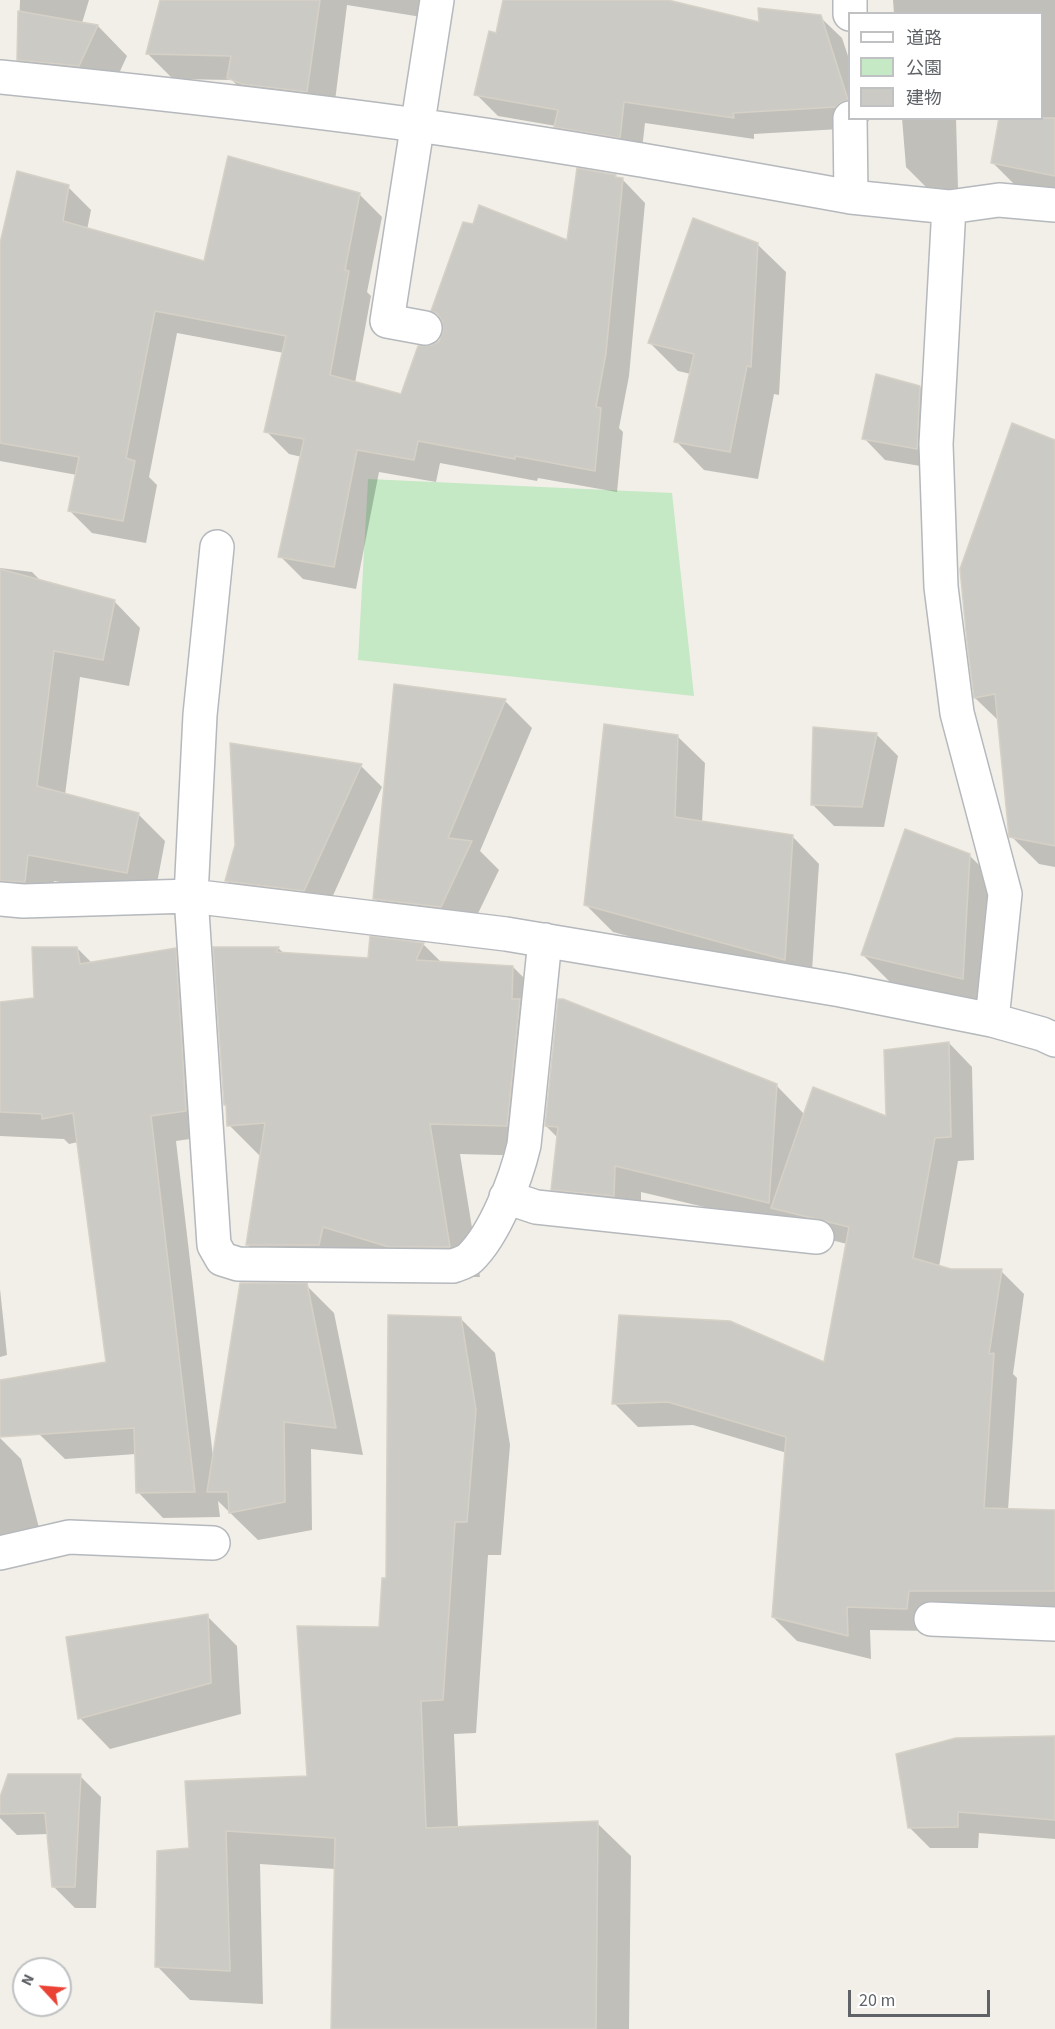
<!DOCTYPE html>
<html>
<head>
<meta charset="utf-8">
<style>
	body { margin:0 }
	#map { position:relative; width:1055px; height:2029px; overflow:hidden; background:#f1efe8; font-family:"Source Sans 3","Noto Sans JP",sans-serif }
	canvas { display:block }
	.legend { position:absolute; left:848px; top:12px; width:195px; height:108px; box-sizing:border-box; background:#fff; border:2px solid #bfc1c3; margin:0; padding:8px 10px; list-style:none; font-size:18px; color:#5f6368 }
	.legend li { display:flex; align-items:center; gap:12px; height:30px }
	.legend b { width:30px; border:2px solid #bfc1c3 }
	.north { position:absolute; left:12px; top:1957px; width:60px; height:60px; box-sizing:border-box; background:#fff; border:2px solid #bfc1c3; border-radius:50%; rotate:296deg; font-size:16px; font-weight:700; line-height:24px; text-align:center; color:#5f6368 }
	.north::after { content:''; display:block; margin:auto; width:21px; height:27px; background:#ea4335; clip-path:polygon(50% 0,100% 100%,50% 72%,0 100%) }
	.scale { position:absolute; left:848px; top:1990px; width:142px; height:27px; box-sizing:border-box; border:3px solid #5f6368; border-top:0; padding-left:8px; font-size:18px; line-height:21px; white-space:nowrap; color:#5f6368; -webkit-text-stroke:4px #fff; paint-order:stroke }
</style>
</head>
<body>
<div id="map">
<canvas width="1055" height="2029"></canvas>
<ul class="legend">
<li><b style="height:8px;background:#fff"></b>道路</li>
<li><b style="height:16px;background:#c5e8c5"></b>公園</li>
<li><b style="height:16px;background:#cccac5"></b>建物</li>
</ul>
<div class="north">N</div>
<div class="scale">20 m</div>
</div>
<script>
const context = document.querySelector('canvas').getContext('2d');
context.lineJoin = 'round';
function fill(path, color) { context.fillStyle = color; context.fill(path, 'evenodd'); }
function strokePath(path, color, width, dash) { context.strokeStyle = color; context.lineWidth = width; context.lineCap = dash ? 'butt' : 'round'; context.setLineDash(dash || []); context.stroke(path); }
fill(new Path2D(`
	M368,479L672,493L694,696L358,660Z`), '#c5e8c5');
fill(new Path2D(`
	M20,0H89L82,23L98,26L127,56L109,95L48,89L18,59Z
	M161,0H436L434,19L347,5L333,117L254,103L232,80L173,79L148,54Z
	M505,0H669V2L761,24L820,17L842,38L850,62V118H868L869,121L862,123L857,128L754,134V139L645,123L641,158L577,148L556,126L498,116L476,94L497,34Z
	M893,0H1055V194L1016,186L993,163L1042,118V14H894Z
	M902,118H956L958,189L929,190L906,167Z
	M615,176L623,180L645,203L629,376L619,428L623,432L617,492L538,478L537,481L440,463L436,482L379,472L356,589L303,579L280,556L302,457L289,454L266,431L284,353L177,333L149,477L157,485L146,543L92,533L69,510L77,475L0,461V250L68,187L91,210L87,230L205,263L359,194L382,217L367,292L371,296L355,383L402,395L432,347L440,342L445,332L444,321L433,310L569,242Z
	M757,244L786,272L779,395L774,394L758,479L704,470L676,441L691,374L678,371L650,343Z
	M920,387L941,409L938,469L885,460L864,438Z
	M1055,441V867L1039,864L1011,836L999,721L975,698Z
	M0,568L32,572L42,582L114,601L140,628L129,686L80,677L65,795L138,814L165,841L154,899L54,881L53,895L0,882Z
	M505,701L532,728L480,851L499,870L468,934L402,926L375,899Z
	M877,735L898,756L884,827L834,826L813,805Z
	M677,736L705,763L702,823L792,836L819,864L811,986L613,932L586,905Z
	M361,766L382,787L326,911L248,902L227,881Z
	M969,855L1000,886L993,1008L893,985L862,954Z
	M371,938L423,944L442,963L513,967L544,998L538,1156L460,1154L480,1277L278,1276L248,1245L262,1156H260L229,1125L228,1107L225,1104L215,948H278L285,954L369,959Z
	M77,948L92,963L175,949L201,975L211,1136L176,1141L213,1457L306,1285L334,1313L363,1455L311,1449L312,1530L258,1540L218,1501L220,1517L163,1518L138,1492L136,1454L65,1459L39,1434L108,1363L78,1142L69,1144L64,1139L0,1136V1003L36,999Z
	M949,1043L972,1067L974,1160L958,1161L939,1267L951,1271H1001L1024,1294L1013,1374L1017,1378L1008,1510L1055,1512V1614L930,1631L870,1630L871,1659L797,1641L773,1617L787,1453L693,1425L638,1427L614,1403L825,1364L847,1244L796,1231L793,1228L641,1192V1223L580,1216L553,1189L558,1138L546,1126L776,1085L803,1113V1120L888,1118Z
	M0,1289L7,1355L0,1357Z
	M461,1319L495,1353L510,1445L501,1555H488L476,1733L454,1734L458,1828L597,1823L631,1856L629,2029H332L335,1869L260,1864L263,2004L190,2000L157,1966L190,1850L309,1777L380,1628L387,1579Z
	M0,1438L21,1459L43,1543L0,1555Z
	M207,1616L237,1646L241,1714L110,1749L80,1718Z
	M1055,1737V1839L979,1833L978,1848H930L909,1827Z
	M80,1776L101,1797L96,1908H75L53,1886L48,1834L17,1835L0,1818V1802Z`), '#0003');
const building = new Path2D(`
	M160,0H320L307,92L242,84L227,78L231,56L146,54Z
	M503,0H668L759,22L758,8L821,15L848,100L841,102L836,107L733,113L734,118L624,102L620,138L554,127L558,110L474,95L489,31L496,33Z
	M18,11L98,25L79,66L17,60Z
	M999,118H1055V176L991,163Z
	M228,156L360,193L345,270L349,271L330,375L401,394L418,346L432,345L439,341L443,332L442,321L438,314L431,311L463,222L473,224L479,205L567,240L577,168L616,175L615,177L623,178L606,353L596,407L601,408L595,471L515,456V459L418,441L414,460L357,450L334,567L278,557L304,439L264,432L286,336L155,311L126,458L135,461L123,521L68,511L79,457L0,443V243L17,171L69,185L63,221L204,261Z
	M693,218L758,243L751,367L747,366L730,452L674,442L694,354L648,343Z
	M876,374L920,386L917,449L862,439Z
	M1012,423L1055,440V846L1009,837L995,694L974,698L967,642L960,569Z
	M0,569L115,600L103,660L54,651L37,786L139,813L127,873L28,855L25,882L0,881Z
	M394,684L506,699L448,838L472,841L441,907L373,899Z
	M604,724L678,735L675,817L793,835L785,960L584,905Z
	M813,727L877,733L862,807L811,805Z
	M230,743L362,764L304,891L225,881L235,845Z
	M905,829L970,854L963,979L861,955Z
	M370,936L424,943L416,960L513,966L512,999H520L507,1126L430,1124L450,1247H389L323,1227L319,1245H246L265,1123L227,1126L226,1105H224L213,947H279L276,952L368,958Z
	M32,947H77L80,964L176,948L186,1111L151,1116L195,1492L136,1493L134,1428L0,1437V1380L106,1362L73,1113L42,1119V1114L0,1112V1002L34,998Z
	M558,999H563L777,1084L769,1203L615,1166L614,1196L551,1190L558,1127L545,1126Z
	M949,1042L951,1137L935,1138L913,1258L951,1269H1002L989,1354L994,1353L984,1508L1055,1510V1591H909L907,1609L847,1607L848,1636L772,1617L786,1437L668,1402L612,1404L619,1315L730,1321L824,1362L849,1227L771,1208L813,1087L886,1116L884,1050Z
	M240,1283H307L336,1428L284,1422L285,1502L229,1513L228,1492H207Z
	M388,1315L461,1317L476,1410L467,1522H455L443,1700L421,1701L426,1828L598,1821L596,2029H331L335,1838L226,1831L230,1971L155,1967L157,1851L189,1848L185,1781L307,1776L297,1626L379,1627L382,1578H386Z
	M208,1614L211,1683L78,1719L66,1637Z
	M1055,1736V1820L958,1812V1827L908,1828L896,1754L956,1738Z
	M8,1774H81L75,1887H52L45,1813L0,1814V1797Z`);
fill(building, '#cccac5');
strokePath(building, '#d6d1c6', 1.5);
const street = new Path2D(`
	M850,0V14
	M0,77C139,91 277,106 416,125C561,145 706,171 851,197
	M850,118L851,197L949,207L936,444L941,587L957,713L1005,894L992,1020
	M949,207L999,200L1055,205
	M425,328L387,321L437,0
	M217,547L200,715L191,896L214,1245L222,1259L238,1264L453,1266C458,1264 466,1262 470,1258C495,1234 516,1179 524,1145L545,940
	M0,899L23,901L191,896L506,934L841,990L992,1020L1042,1034L1055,1040
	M506,1197L536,1207L817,1237
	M0,1553L69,1537L213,1543
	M931,1619L1055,1624`);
strokePath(street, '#b5b8bc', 36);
strokePath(street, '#fff', 33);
</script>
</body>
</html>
